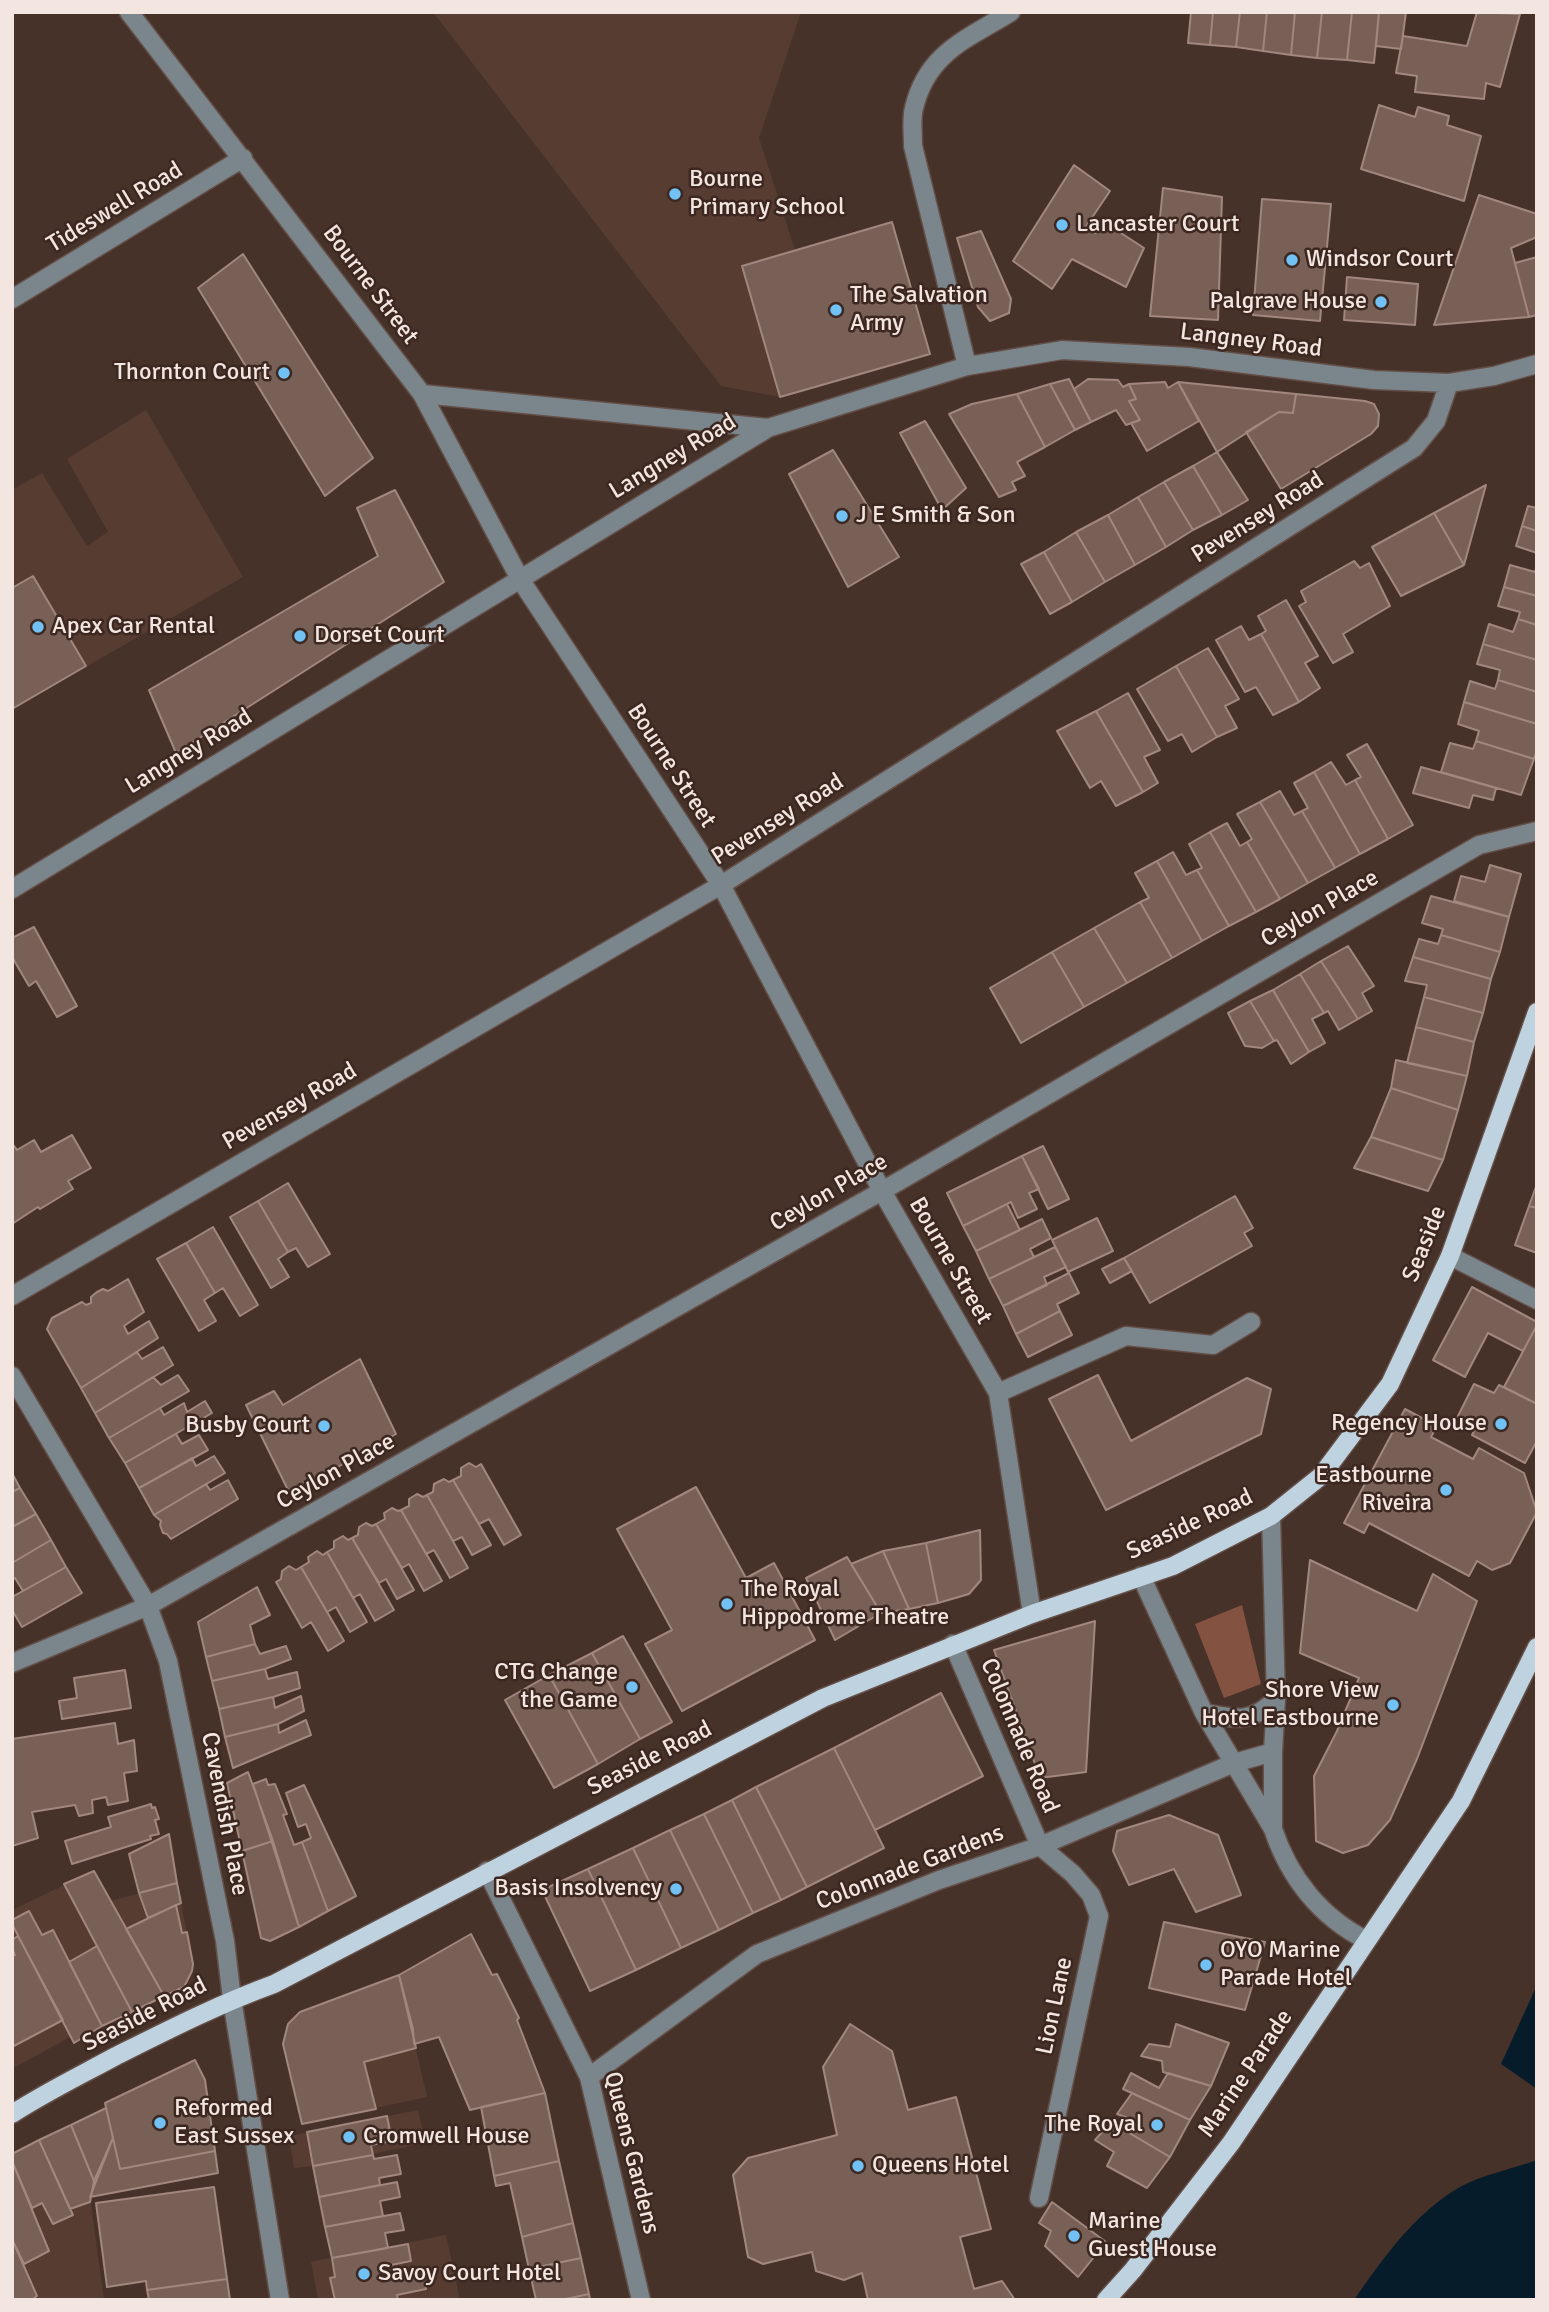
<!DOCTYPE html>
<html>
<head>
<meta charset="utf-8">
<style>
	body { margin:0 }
	#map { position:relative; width:1549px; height:2312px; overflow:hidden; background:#47322a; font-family:Signika,sans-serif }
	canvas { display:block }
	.frame { position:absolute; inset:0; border:14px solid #f3e5e0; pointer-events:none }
</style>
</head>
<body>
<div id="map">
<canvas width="1549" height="2312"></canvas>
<div class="frame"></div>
</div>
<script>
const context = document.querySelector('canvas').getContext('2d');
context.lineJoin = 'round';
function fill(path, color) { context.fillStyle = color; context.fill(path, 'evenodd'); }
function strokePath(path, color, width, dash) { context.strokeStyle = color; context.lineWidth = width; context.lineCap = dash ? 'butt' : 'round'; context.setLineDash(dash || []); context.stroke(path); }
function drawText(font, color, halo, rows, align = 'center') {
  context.font = font + ' Signika,sans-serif'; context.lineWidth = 5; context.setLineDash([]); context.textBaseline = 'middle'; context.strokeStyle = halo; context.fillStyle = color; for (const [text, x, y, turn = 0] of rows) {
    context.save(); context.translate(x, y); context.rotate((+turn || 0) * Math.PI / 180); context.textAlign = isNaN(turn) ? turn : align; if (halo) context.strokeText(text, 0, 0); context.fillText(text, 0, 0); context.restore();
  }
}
fill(new Path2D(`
	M433,12H801L759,138L795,250L742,266L780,397L721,386Z
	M146,410L243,577L12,709V490L42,473L87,546L108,532L67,459Z
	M94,1871L111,1901L177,1883L193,1964L191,1977L184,1987L102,2026L74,2043L70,2037L12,2069V1910Z
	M399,1975L427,2097L302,2124L283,2044L288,2024L300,2012Z
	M195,2060L205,2080L215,2151L120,2169L112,2139L94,2181L90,2197L104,2300H12V2154L105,2108V2103Z
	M418,2110L426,2143L313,2166L294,2168L289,2136Z
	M446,2235L460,2300H318L311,2262Z`), '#573c32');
fill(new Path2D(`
	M1242,1605L1261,1684L1224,1698L1195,1624Z`), '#845240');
fill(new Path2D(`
	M1537,1985V2089L1501,2064Z
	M1537,2160V2300H1354C1383,2258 1415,2213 1460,2187C1481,2175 1513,2169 1537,2160Z`), '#061c2a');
const building = new Path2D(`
	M1191,12H1213L1210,45L1188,43Z
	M1213,12H1240L1236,47L1210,45Z
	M1240,12H1267L1263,51L1236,47Z
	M1267,12H1295L1291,55L1263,51Z
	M1295,12H1322L1317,58L1291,55Z
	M1322,12H1352L1347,60L1317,58Z
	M1352,12H1379L1374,63L1347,60Z
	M1379,12H1406L1401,49L1376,46Z
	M1477,12L1520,14L1500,87L1486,83L1484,99L1415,92L1417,76L1396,73L1403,36L1467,46Z
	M1379,105L1415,117L1418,107L1449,116L1447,125L1481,136L1464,201L1361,169Z
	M1074,165L1110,191L1085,228L1095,233L1104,222L1144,248L1126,287L1072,259L1052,289L1013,261Z
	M1163,188L1222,197L1218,320L1150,316Z
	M1479,195L1537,214V237L1511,248L1529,317L1434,325Z
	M1262,199L1331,204L1320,321L1253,315Z
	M892,222L930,354L780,397L742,266Z
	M981,231L1011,299L1009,313L990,321L978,307L957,238Z
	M243,254L373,458L325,496L198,288Z
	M1537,257V315L1529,317L1515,263Z
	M1347,277L1418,284L1415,325L1344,320Z
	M1069,379L1091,422L1075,430L1050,384Z
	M1088,379L1118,380L1123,387L1129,384L1136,399L1129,401L1140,420L1126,425L1116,410L1091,422L1074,389Z
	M1165,382L1168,388L1178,382L1199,421L1147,451L1131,423L1140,420L1129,401L1136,399L1129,384Z
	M1178,382L1296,394L1293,413L1279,412L1217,452Z
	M1050,384L1075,430L1045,447L1017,394Z
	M1017,394L1045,447L1017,462L1025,476L1012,482L1016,490L999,497L949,414L972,404Z
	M1296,394L1365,401L1374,404L1379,414L1378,426L1371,434L1281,489L1246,432L1279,412L1293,413Z
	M925,421L966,488L942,510L900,433Z
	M833,450L899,557L848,587L789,474Z
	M1217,452L1248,500L1222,515L1193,466Z
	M1193,466L1222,515L1193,530L1164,482Z
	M1164,482L1193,530L1166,547L1138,497Z
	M1486,485L1464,565L1434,513Z
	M395,490L444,582L176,753L149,690L378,556L357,508Z
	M1138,497L1166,547L1135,565L1108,515Z
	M1528,506L1537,508V531L1522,526Z
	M1434,513L1464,565L1401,596L1372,547Z
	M1108,515L1135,565L1105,582L1076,532Z
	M1522,526L1537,531V553L1516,546Z
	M1076,532L1105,582L1072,602L1044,552Z
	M1044,552L1072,602L1050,614L1021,564Z
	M1354,561L1360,568L1369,563L1390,606L1343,634L1353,652L1333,663L1299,606L1306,602L1301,591Z
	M1510,565L1535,572L1537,566V596L1504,587Z
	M33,576L86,666L12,709V588Z
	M1504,587L1537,596V625L1518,619L1520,612L1498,606Z
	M1286,600L1318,656L1305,663L1320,688L1299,702L1261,634L1266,631L1258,616Z
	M1518,619L1537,625V660L1483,644L1489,624L1513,632Z
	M1241,626L1249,640L1261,634L1299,702L1273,715L1256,687L1245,692L1216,640Z
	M1483,644L1537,660V692L1498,680L1500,670L1477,664Z
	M1208,648L1239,699L1225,706L1237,728L1217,737L1176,666Z
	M1176,666L1217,737L1192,752L1182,734L1168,741L1137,689Z
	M1498,680L1537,692V724L1464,702L1470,681L1495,689Z
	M1128,693L1160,750L1144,757L1158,783L1143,792L1096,711Z
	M1464,702L1537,724V750L1534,759L1476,741L1479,731L1458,724Z
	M1096,711L1143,792L1116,806L1101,781L1090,788L1057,731Z
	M1476,741L1534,759L1521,795L1441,772L1450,743L1473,749Z
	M1367,744L1413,825L1388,839L1355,780L1361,777L1347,755Z
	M1331,762L1346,785L1355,780L1388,839L1360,854L1314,772Z
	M1421,767L1496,788L1493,800L1473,795L1469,808L1413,793Z
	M1314,772L1360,854L1335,868L1302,811L1308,808L1294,783Z
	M1280,791L1294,815L1302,811L1335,868L1308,883L1260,802Z
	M1260,802L1308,883L1280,899L1247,842L1252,839L1237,814Z
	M1227,823L1240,846L1247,842L1280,899L1256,912L1210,832Z
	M1210,832L1256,912L1229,926L1197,870L1202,868L1189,844Z
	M1173,852L1186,875L1197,870L1229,926L1202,941L1157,861Z
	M1157,861L1202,941L1172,958L1140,902L1149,898L1135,873Z
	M1490,865L1521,874L1509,917L1454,901L1461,876L1485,882Z
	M1431,896L1509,917L1500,952L1441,935L1443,929L1422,923Z
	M1140,902L1172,958L1127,983L1094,928Z
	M34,927L77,1006L57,1017L36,981L29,986L12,957V938Z
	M1094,928L1127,983L1084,1007L1052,952Z
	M1441,935L1500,952L1491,979L1413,957L1419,939L1438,944Z
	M1348,946L1374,986L1362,993L1372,1011L1358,1019L1321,961Z
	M1052,952L1084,1007L1021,1043L990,988Z
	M1413,957L1491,979L1483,1013L1424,997L1427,985L1405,981Z
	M1321,961L1358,1019L1339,1030L1328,1011L1324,1013L1300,974Z
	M1300,974L1324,1013L1312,1019L1325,1043L1309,1052L1273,990Z
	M1273,990L1309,1052L1291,1064L1277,1040L1274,1041L1250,1001Z
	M1424,997L1483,1013L1474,1042L1416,1027Z
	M1250,1001L1274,1041L1262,1048L1245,1046L1228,1013Z
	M1416,1027L1474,1042L1467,1076L1407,1063Z
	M1396,1060L1467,1076L1458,1110L1391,1088Z
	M1391,1088L1458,1110L1443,1160L1371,1137Z
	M72,1135L91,1168L68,1181L73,1189L40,1209L38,1207L12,1224V1143L17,1150L34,1140L41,1152Z
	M1371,1137L1443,1160L1428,1191L1354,1168Z
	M1043,1146L1069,1199L1048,1209L1022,1156Z
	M1022,1156L1039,1189L1029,1193L1037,1209L1018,1218L1011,1202L963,1226L947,1193Z
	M288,1183L330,1254L308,1267L296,1248L288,1252L258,1201Z
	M1537,1184V1208L1529,1206Z
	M1235,1196L1253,1228L1244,1233L1252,1246L1150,1303L1124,1258Z
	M258,1201L288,1252L278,1259L289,1277L271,1288L230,1217Z
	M1007,1204L1020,1230L976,1251L963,1226Z
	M1529,1206L1537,1208V1253L1515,1245Z
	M1097,1218L1113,1251L1068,1272L1052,1240Z
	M1042,1219L1051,1238L1030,1249L1034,1257L989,1279L976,1251Z
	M213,1227L258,1305L240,1316L223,1288L215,1293L186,1243Z
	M186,1243L215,1293L204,1300L216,1321L199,1331L157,1259Z
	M1055,1247L1066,1267L1044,1277L1047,1285L1003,1306L989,1279Z
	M1124,1258L1132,1271L1110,1283L1102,1269Z
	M1069,1273L1079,1293L1057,1304L1060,1311L1016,1334L1003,1306Z
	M128,1279L144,1312L124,1326L128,1334L149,1321L158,1338L81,1388L47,1329L52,1318L82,1302L86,1305L91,1303V1297L97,1292L103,1289L108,1291Z
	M1472,1287L1537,1322V1325L1523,1351L1488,1333L1465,1377L1433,1360Z
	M1060,1311L1072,1335L1028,1357L1016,1334Z
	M1537,1325V1404L1504,1387Z
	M163,1347L173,1365L95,1413L81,1388L137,1352L142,1359Z
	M360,1359L396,1434L290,1494L246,1405L274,1391L283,1405Z
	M178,1375L189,1391L109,1438L95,1413L153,1377L161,1385Z
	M1098,1375L1131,1441L1247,1378L1271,1389L1261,1434L1106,1510L1049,1399Z
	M1474,1384L1494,1393L1499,1385L1537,1404V1441L1525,1463L1472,1435L1475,1429L1456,1420Z
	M205,1401L212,1413L125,1463L109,1438L160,1408L164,1415L184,1403L187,1412Z
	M1405,1409L1437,1426L1431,1437L1473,1459L1479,1448L1524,1473L1537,1512L1510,1563L1492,1570L1477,1561L1469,1576L1369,1523L1364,1533L1344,1523Z
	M176,1434L182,1444L199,1435L208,1450L139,1488L125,1463Z
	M214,1456L225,1473L154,1515L139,1488L192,1458L196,1466Z
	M469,1463L476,1467L481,1464L521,1535L504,1545L489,1519L479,1524L453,1480L461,1476V1468Z
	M12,1473L20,1488L12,1492Z
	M444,1479L449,1482L453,1480L491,1545L472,1555L462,1537L453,1541L427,1495L433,1492L434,1484Z
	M228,1480L238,1499L171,1539L167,1534L163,1533L160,1525L161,1521L154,1515L206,1484L210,1490Z
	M696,1487L746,1578L774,1563L815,1640L682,1711L645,1644L672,1630L617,1529Z
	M20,1488L36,1514L12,1527V1492Z
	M417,1494L423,1497L427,1495L468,1568L450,1578L434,1550L426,1554L401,1510L409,1506V1499Z
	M392,1508L398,1511L401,1510L442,1581L424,1591L409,1564L402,1568L376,1524L385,1519L384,1513Z
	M36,1514L51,1540L12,1563V1527Z
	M366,1523L372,1526L376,1524L414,1590L397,1599L386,1579L379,1583L352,1538L358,1535L359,1527Z
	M980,1530L981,1580L969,1594L938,1603L926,1543Z
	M343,1536L348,1540L352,1538L394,1610L375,1621L360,1594L353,1598L327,1552L334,1548V1541Z
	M51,1540L66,1567L23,1591L15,1578L12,1580V1563Z
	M926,1543L938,1603L909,1609L883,1551Z
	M317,1551L323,1555L327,1552L367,1622L350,1632L336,1607L327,1612L301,1567L309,1562L308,1557Z
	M883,1551L909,1609L881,1613L851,1564Z
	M847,1557L881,1613L835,1640L806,1578Z
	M1310,1560L1417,1611L1433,1574L1477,1601L1417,1759L1390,1820L1368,1845L1343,1853L1316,1841L1314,1776L1337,1731L1359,1678L1300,1653Z
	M289,1566L296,1570L301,1567L344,1641L328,1651L311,1622L302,1628L276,1582L281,1579L282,1571Z
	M66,1567L82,1593L22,1627L12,1610V1597Z
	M257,1587L270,1615L250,1625L255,1644L206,1657L198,1622Z
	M1095,1621L1086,1772L1040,1778L994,1650Z
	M623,1636L672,1722L640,1739L592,1653Z
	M255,1644L260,1654L286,1646L291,1659L265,1669L212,1681L206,1657Z
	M592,1653L640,1739L598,1764L549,1675Z
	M265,1669L268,1679L297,1672L300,1688L273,1697L219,1709L212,1681Z
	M125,1670L131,1708L62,1719L59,1701L77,1698L74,1678Z
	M549,1675L598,1764L554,1788L505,1700Z
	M941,1693L983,1776L875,1830L834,1748Z
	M301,1696L304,1711L278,1724L225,1737L219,1709L273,1697L275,1708Z
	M306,1720L311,1735L233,1768L225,1737L278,1724L279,1733Z
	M115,1723L118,1744L134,1740L137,1771L124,1773L128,1801L108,1805L106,1797L92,1800L93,1813L79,1816L75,1805L32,1812L38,1838L12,1846V1739Z
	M834,1748L884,1848L807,1887L756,1787Z
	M248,1772L273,1841L242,1851L227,1783Z
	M266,1779L268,1785L275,1784L287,1814L283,1815L294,1845L302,1842L328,1911L299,1927L253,1784Z
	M304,1785L356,1896L328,1911L302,1842L311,1838L306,1824L298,1827L286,1793Z
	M756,1787L807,1887L781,1900L732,1800Z
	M732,1800L781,1900L753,1913L704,1814Z
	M151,1804L152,1808L155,1807L159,1819L155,1820L159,1834L150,1836L151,1839L72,1864L65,1841L111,1827L108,1817Z
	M704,1814L753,1913L719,1930L670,1830Z
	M1169,1815L1218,1835L1241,1895L1196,1912L1174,1869L1129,1885L1113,1851L1117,1831Z
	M670,1830L719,1930L681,1948L633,1848Z
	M169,1834L177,1883L139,1893L129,1854Z
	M273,1841L299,1927L270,1941L261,1938L242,1851Z
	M633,1848L681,1948L636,1970L588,1869Z
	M588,1869L636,1970L590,1991L542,1890Z
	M94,1871L164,1996L132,2012L64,1884Z
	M177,1883L181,1903L148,1918L139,1893Z
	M176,1905L182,1933L187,1932L193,1964L192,1971L184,1987L164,1996L126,1929Z
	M29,1911L42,1935L53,1930L102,2026L74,2043L12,1924V1920Z
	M1164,1922L1265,1942L1245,2010L1149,1988Z
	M471,1934L492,1975L497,1974L519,2018L517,2020L545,2093L470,2110L439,2037L414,2044L413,2029L399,1975Z
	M18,1936L63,2020L12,2047V1956L15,1955L12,1949V1940Z
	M97,1946L132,2012L102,2026L69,1962Z
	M399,1975L416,2048L364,2062L376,2109L302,2124L283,2044L288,2024L300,2012Z
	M850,2024L892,2051L908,2110L956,2097L991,2229L960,2237L974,2289L1002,2281L1015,2300H868L862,2273L844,2280L816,2271L812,2252L763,2264L748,2257L733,2175L748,2158L837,2135L823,2067Z
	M1176,2024L1229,2043L1211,2086L1163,2072L1162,2061L1141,2056L1149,2044L1170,2047Z
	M195,2060L205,2080L215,2151L120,2169L105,2103Z
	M1131,2073L1159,2088L1168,2073L1211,2086L1190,2120L1123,2089Z
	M545,2093L559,2161L494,2176L481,2107Z
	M1132,2093L1190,2120L1170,2157L1124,2130L1128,2118L1117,2114Z
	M106,2108L113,2138L94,2181L71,2125Z
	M387,2116L392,2141L371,2145L373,2155L313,2166L307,2132Z
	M1111,2122L1170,2157L1147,2188L1107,2166L1114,2152L1095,2140Z
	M71,2125L94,2181L90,2202L70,2209L39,2140Z
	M113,2138L120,2169L215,2151L218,2173L90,2197Z
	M39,2140L73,2215L53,2224L42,2203L32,2208L12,2161V2154Z
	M373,2155L374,2159L397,2155L401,2174L379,2178L380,2185L319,2197L313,2166Z
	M12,2161L49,2251L24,2264L12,2239Z
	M559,2161L573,2223L522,2237L510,2183L496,2186L494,2176Z
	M397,2182L400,2197L380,2201L383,2216L325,2227L319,2197Z
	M214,2187L227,2279L147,2290L146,2281L107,2287L96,2203Z
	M1052,2202L1106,2242L1078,2277L1045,2246L1051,2231L1039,2223Z
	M400,2213L404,2230L385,2233L388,2248L332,2258L325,2227Z
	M573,2223L581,2258L529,2269L522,2237Z
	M12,2239L37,2296L31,2300H12Z
	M408,2244L411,2261L391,2265L394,2277L423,2271L426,2289L397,2295L398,2300H335L330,2278L335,2277L332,2258Z
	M581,2258L589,2294L561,2300H536L529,2269Z
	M227,2279L230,2300H149L147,2290Z
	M589,2294L590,2300H561Z`);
fill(building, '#786057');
strokePath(building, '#a1877e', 2);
const minor = new Path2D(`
	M129,12L422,394L520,579L721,885L882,1191L998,1393L1032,1614
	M12,299L243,158
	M967,366L913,146C913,133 911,119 914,108C927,53 967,39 1011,12
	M422,394L768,428
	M12,889L768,428L967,366L1062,350L1189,357L1374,380L1449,383L1494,376L1537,364
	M1450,1256L1537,1300
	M12,1296L721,885L1414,448L1436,421L1449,383
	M12,1376L148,1606L168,1661L225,1941L232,1999L280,2300
	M998,1393L1126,1336L1213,1345L1251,1322
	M1271,1516L1276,1699L1273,1752V1827
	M1141,1576L1204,1713L1273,1829C1289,1877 1320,1917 1366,1940
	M953,1644L1040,1846L1073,1874L1091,1895L1099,1916L1039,2198
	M12,1663L148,1606L882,1191L1479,845L1537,831
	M1204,1713C1236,1719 1251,1724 1276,1699
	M487,1871L589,2077L641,2300
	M589,2077L757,1954L939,1880L1040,1846L1234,1763L1273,1752`);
const major = new Path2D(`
	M12,2114C46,2092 81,2075 116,2056C168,2030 219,2004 274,1984L823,1698L1032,1614L1173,1566L1271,1516L1321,1476L1390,1384L1450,1256L1537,1012
	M1106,2300L1133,2270L1231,2143L1461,1801L1537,1647`);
strokePath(minor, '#634f47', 21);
strokePath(major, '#634f47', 21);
strokePath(minor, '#7b858c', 18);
strokePath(major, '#bfd2e0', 18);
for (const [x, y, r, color] of [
	[675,194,7,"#72c1f5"],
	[1062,225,7,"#72c1f5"],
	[1292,260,7,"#72c1f5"],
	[1381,302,7,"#72c1f5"],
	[836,310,7,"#72c1f5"],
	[284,373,7,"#72c1f5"],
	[842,516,7,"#72c1f5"],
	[38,627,7,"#72c1f5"],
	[300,636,7,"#72c1f5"],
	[1501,1424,7,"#72c1f5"],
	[324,1426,7,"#72c1f5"],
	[1446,1490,7,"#72c1f5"],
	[727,1604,7,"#72c1f5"],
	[632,1687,7,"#72c1f5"],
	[1393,1705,7,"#72c1f5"],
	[676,1889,7,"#72c1f5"],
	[1206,1965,7,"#72c1f5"],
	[160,2123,7,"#72c1f5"],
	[1157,2125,7,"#72c1f5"],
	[349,2137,7,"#72c1f5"],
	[858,2166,7,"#72c1f5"],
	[1074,2236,7,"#72c1f5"],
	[364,2274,7,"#72c1f5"]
]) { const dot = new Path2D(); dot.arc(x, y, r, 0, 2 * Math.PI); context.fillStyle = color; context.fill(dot); strokePath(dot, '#3c2820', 2.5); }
drawText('24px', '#f3e5e0', '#3c2820', [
	["Bourne",689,180],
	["Primary School",689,208],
	["Lancaster Court",1076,225],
	["Windsor Court",1306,260],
	["The Salvation",850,296],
	["Army",850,324],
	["Palgrave House",1367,302,"right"],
	["Thornton Court",270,373,"right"],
	["J E Smith & Son",856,516],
	["Apex Car Rental",52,627],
	["Dorset Court",314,636],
	["Regency House",1487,1424,"right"],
	["Busby Court",310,1426,"right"],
	["Eastbourne",1432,1476,"right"],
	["Riveira",1432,1504,"right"],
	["The Royal",741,1590],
	["Hippodrome Theatre",741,1618],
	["CTG Change",618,1673,"right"],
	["the Game",618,1701,"right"],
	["Shore View",1379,1691,"right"],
	["Hotel Eastbourne",1379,1719,"right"],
	["Basis Insolvency",662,1889,"right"],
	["OYO Marine",1220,1951],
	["Parade Hotel",1220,1979],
	["Reformed",174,2109],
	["East Sussex",174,2137],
	["The Royal",1143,2125,"right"],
	["Cromwell House",363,2137],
	["Queens Hotel",872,2166],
	["Marine",1088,2222],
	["Guest House",1088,2250],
	["Savoy Court Hotel",378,2274]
], 'left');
drawText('24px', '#f3e5e0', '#3c2820', [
	["Tideswell Road",115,208,-31],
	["Bourne Street",370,285,53],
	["Langney Road",1251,341,7],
	["Langney Road",673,457,-31],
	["Pevensey Road",1258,518,-32],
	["Langney Road",189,752,-31],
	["Bourne Street",671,766,57],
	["Pevensey Road",778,820,-32],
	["Ceylon Place",1320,909,-30],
	["Pevensey Road",290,1107,-30],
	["Ceylon Place",829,1193,-30],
	["Seaside",1425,1244,-68],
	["Bourne Street",950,1261,60],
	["Ceylon Place",336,1472,-29],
	["Seaside Road",1190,1525,-25],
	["Colonnade Road",1019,1736,67],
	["Seaside Road",650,1759,-27],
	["Cavendish Place",224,1814,79],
	["Colonnade Gardens",910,1868,-21],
	["Lion Lane",1055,2006,-78],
	["Seaside Road",145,2015,-27],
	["Marine Parade",1246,2074,-56],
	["Queens Gardens",631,2153,76]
]);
</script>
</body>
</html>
